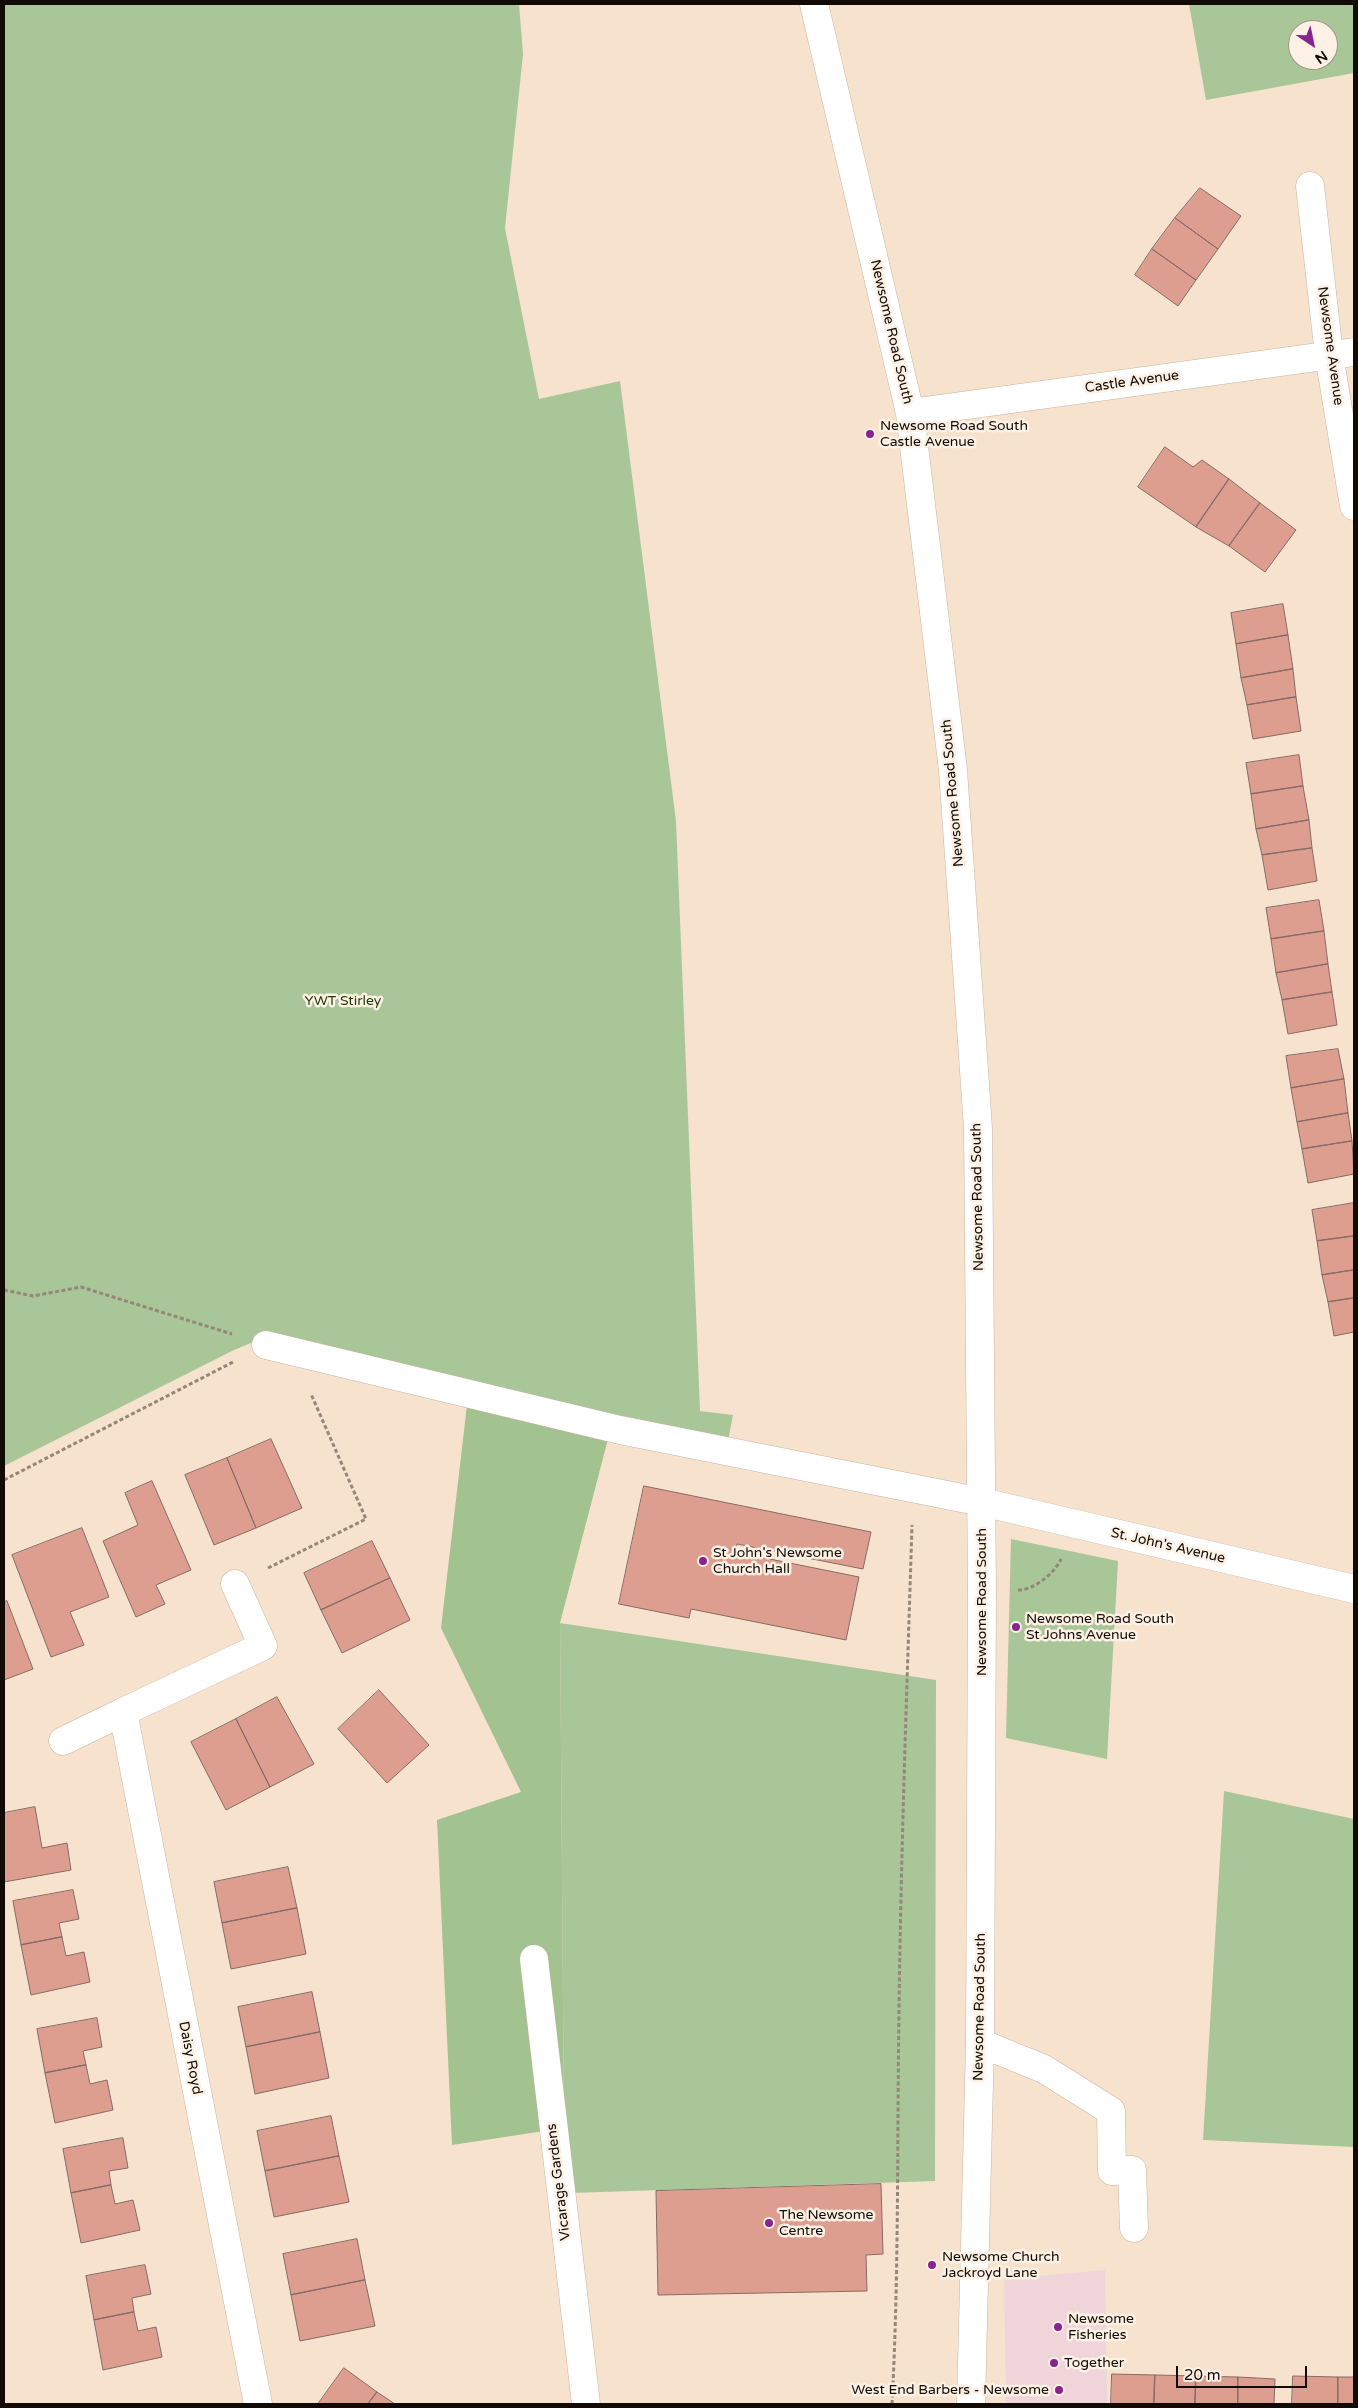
<!DOCTYPE html>
<html>
<head>
<meta charset="utf-8">
<style>
	body { margin:0 }
	#map { position:relative; width:1358px; height:2408px; overflow:hidden; background:#f7e2ce; font-family:"Varela Round",sans-serif }
	canvas { display:block }
	.frame { position:absolute; inset:0; border:5px solid #120b05; pointer-events:none }
	.north { position:absolute; left:1288px; top:20px; width:50px; height:50px; box-sizing:border-box; background:#fdf1e5; border:1px solid #9f958b; border-radius:50%; rotate:146deg; font-size:14px; font-weight:700; line-height:20px; text-align:center; color:#120b05 }
	.north::after { content:''; display:block; margin:auto; width:18px; height:22px; background:#88248d; clip-path:polygon(50% 0,100% 100%,50% 72%,0 100%) }
	.scale { position:absolute; left:1176px; top:2366px; width:131px; height:22px; box-sizing:border-box; border:2px solid #120b05; border-top:0; padding-left:6px; font-size:15px; line-height:18px; white-space:nowrap; color:#120b05; -webkit-text-stroke:4px #fdf1e5; paint-order:stroke }
</style>
</head>
<body>
<div id="map">
<canvas width="1358" height="2408"></canvas>
<div class="frame"></div>
<div class="north">N</div>
<div class="scale">20 m</div>
</div>
<script>
const context = document.querySelector('canvas').getContext('2d');
context.lineJoin = 'round';
function fill(path, color) { context.fillStyle = color; context.fill(path, 'evenodd'); }
function strokePath(path, color, width, dash) { context.strokeStyle = color; context.lineWidth = width; context.lineCap = dash ? 'butt' : 'round'; context.setLineDash(dash || []); context.stroke(path); }
function drawText(font, color, halo, rows, align = 'center') {
  context.font = font + ' "Varela Round",sans-serif'; context.lineWidth = 5; context.setLineDash([]); context.textBaseline = 'middle'; context.strokeStyle = halo; context.fillStyle = color; for (const [text, x, y, turn = 0] of rows) {
    context.save(); context.translate(x, y); context.rotate((+turn || 0) * Math.PI / 180); context.textAlign = isNaN(turn) ? turn : align; if (halo) context.strokeText(text, 0, 0); context.fillText(text, 0, 0); context.restore();
  }
}
fill(new Path2D(`
	M1105,2270L1107,2404H1006L1004,2279Z`), '#efd5da');
fill(new Path2D(`
	M4,4H519L523,54L505,228L539,399L620,381L676,821L700,1411L733,1415L727,1446L270,1335L234,1350L4,1466Z
	M1189,4H1354V73L1206,100ZM1298,30H1328V60H1298Z
	M1011,1539L1118,1561L1107,1759L1006,1738Z
	M560,1623L936,1680L935,2181L571,2193L564,2128Z
	M1224,1791L1354,1819V2147L1203,2140Z`), '#a9c699');
fill(new Path2D(`
	M467,1405L608,1439L560,1623L564,2128L452,2145L437,1820L521,1792L441,1628Z`), '#a2c28f');
const building = new Path2D(`
	M1200,188L1241,216L1218,249L1175,218Z
	M1175,218L1218,249L1196,280L1152,249Z
	M1152,249L1196,280L1178,306L1135,275Z
	M1165,447L1193,467L1202,460L1229,479L1196,527L1138,487Z
	M1229,479L1260,503L1229,546L1196,527Z
	M1260,503L1296,530L1265,572L1229,546Z
	M1283,604L1288,635L1236,644L1231,613Z
	M1288,635L1293,669L1241,678L1236,644Z
	M1293,669L1296,697L1247,705L1241,678Z
	M1296,697L1301,731L1253,739L1247,705Z
	M1299,755L1303,786L1251,794L1246,763Z
	M1303,786L1309,820L1256,829L1251,794Z
	M1309,820L1312,848L1262,855L1256,829Z
	M1312,848L1317,881L1268,890L1262,855Z
	M1319,900L1324,931L1271,939L1266,908Z
	M1324,931L1328,964L1276,973L1271,939Z
	M1328,964L1332,992L1282,1000L1276,973Z
	M1332,992L1337,1025L1288,1034L1282,1000Z
	M1338,1049L1344,1079L1291,1088L1286,1056Z
	M1344,1079L1348,1113L1297,1122L1291,1088Z
	M1348,1113L1352,1141L1302,1149L1297,1122Z
	M1352,1141L1354,1174L1308,1183L1302,1149Z
	M1354,1203V1236L1317,1241L1312,1210Z
	M1354,1236V1270L1322,1275L1317,1241Z
	M1354,1270V1298L1328,1302L1322,1275Z
	M1354,1298V1332L1334,1336L1328,1302Z
	M271,1439L302,1508L256,1528L227,1458Z
	M227,1458L256,1528L214,1545L185,1475Z
	M152,1481L191,1570L156,1585L165,1604L136,1617L103,1541L138,1525L125,1493Z
	M644,1486L871,1532L863,1569L737,1544L735,1552L859,1577L846,1640L691,1609L689,1618L619,1604Z
	M82,1528L109,1597L70,1612L84,1645L51,1657L12,1555Z
	M372,1541L390,1578L321,1610L304,1573Z
	M390,1578L410,1620L342,1653L321,1610Z
	M7,1601L33,1669L4,1680V1602Z
	M379,1690L429,1745L387,1783L338,1729Z
	M277,1697L314,1764L270,1787L236,1719Z
	M236,1719L270,1787L226,1810L191,1742Z
	M35,1807L42,1848L67,1843L71,1870L4,1882V1813Z
	M288,1867L297,1908L222,1923L214,1882Z
	M73,1890L79,1919L59,1923L62,1937L21,1945L13,1901Z
	M297,1908L306,1954L231,1969L222,1923Z
	M62,1937L66,1956L84,1952L90,1982L31,1995L21,1945Z
	M312,1992L320,2032L246,2047L238,2007Z
	M97,2018L102,2047L83,2051L86,2065L45,2073L37,2029Z
	M320,2032L329,2078L255,2094L246,2047Z
	M86,2065L90,2084L107,2080L113,2110L55,2123L45,2073Z
	M331,2116L339,2156L265,2171L257,2131Z
	M123,2138L128,2168L109,2171L111,2185L71,2193L63,2149Z
	M339,2156L349,2202L274,2217L265,2171Z
	M881,2184L883,2254L866,2255L867,2291L658,2295L656,2191Z
	M111,2185L115,2204L133,2200L140,2230L81,2243L71,2193Z
	M357,2239L365,2280L291,2295L283,2254Z
	M145,2265L151,2294L132,2298L134,2312L94,2320L86,2276Z
	M365,2280L375,2326L300,2341L291,2295Z
	M134,2312L138,2331L156,2327L162,2357L103,2370L94,2320Z
	M344,2368L377,2392L368,2404H318Z
	M1112,2374L1155,2375L1154,2404H1111Z
	M1155,2375L1196,2376L1195,2404H1154Z
	M1196,2376L1238,2377V2404H1195Z
	M1293,2376L1338,2377V2404H1292Z
	M1238,2377L1275,2379L1274,2404H1238Z
	M1338,2377H1354V2404H1338Z
	M377,2392L395,2404H368Z`);
fill(building, '#dd9e90');
strokePath(building, '#856b66', 1);
const minor = new Path2D(`
	M814,4L910,413L953,770L978,1128L982,1592L980,2043L971,2404
	M1310,186L1329,355L1354,506
	M910,413L1354,352
	M266,1345L620,1430L982,1502L1354,1589
	M235,1584L263,1646L123,1712L258,2404
	M63,1741L123,1712
	M534,1959L586,2404
	M980,2043L1044,2069L1111,2111L1112,2171L1132,2170L1134,2228`);
strokePath(minor, '#c8b4a1', 29);
strokePath(new Path2D(`
	M4,1290L33,1296L81,1287L232,1334
	M4,1480L235,1361
	M268,1568L366,1519L311,1394
	M1018,1590C1034,1590 1054,1574 1061,1559
	M892,2404C899,2273 897,2142 899,2011C901,1849 907,1687 912,1525`), '#958678', 3, [4, 2.5]);
strokePath(minor, '#fff', 28);
for (const [x, y, r, color] of [
	[870,434,5,"#88248d"],
	[703,1561,5,"#88248d"],
	[1016,1627,5,"#88248d"],
	[769,2223,5,"#88248d"],
	[932,2265,5,"#88248d"],
	[1058,2327,5,"#88248d"],
	[1054,2363,5,"#88248d"],
	[1059,2390,5,"#88248d"]
]) { const dot = new Path2D(); dot.arc(x, y, r, 0, 2 * Math.PI); context.fillStyle = color; context.fill(dot); strokePath(dot, '#fdf1e5', 2); }
drawText('14px', '#120b05', '#fdf1e5', [
	["Newsome Road South",891,332,77],
	["Newsome Avenue",1330,346,82],
	["Castle Avenue",1132,382,-8],
	["Newsome Road South",953,793,-95],
	["Newsome Road South",978,1197,-91],
	["St. John's Avenue",1168,1546,13],
	["Newsome Road South",982,1602,-90],
	["Newsome Road South",980,2007,-89],
	["Daisy Royd",190,2058,79],
	["Vicarage Gardens",559,2182,-97]
]);
drawText('14px', '#120b05', '#fdf1e5', [
	["Newsome Road South",880,426],
	["Castle Avenue",880,442],
	["St John's Newsome",713,1553],
	["Church Hall",713,1569],
	["Newsome Road South",1026,1619],
	["St Johns Avenue",1026,1635],
	["The Newsome",779,2215],
	["Centre",779,2231],
	["Newsome Church",942,2257],
	["Jackroyd Lane",942,2273],
	["Newsome",1068,2319],
	["Fisheries",1068,2335],
	["Together",1064,2363],
	["West End Barbers - Newsome",1049,2390,"right"]
], 'left');
drawText('14px', '#1d3a04', '#fdf1e5', [
	["YWT Stirley",343,1001]
]);
</script>
</body>
</html>
